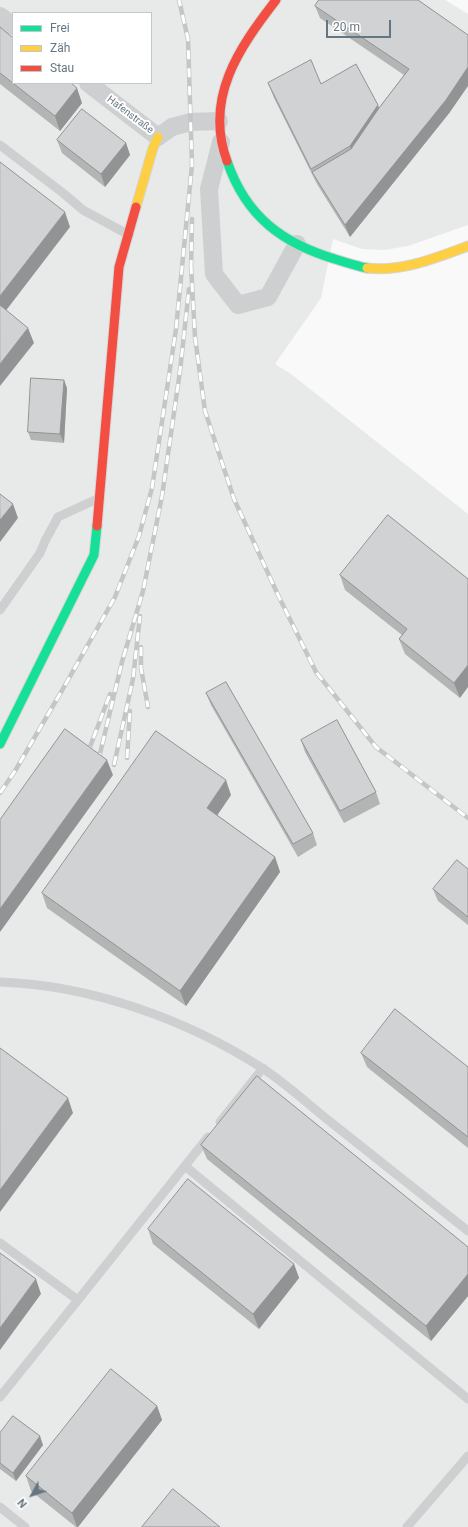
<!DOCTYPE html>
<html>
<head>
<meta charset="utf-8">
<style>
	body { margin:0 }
	#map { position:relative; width:468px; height:1527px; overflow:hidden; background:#f9f9f9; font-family:Roboto,sans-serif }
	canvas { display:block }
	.legend { position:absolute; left:12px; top:12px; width:140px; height:72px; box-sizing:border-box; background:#fff; border:1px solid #c1c8cd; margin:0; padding:5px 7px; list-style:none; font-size:12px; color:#657683 }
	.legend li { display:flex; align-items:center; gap:8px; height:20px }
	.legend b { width:20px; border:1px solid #c1c8cd }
	.north { position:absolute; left:12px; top:1475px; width:40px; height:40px; -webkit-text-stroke:3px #fff; paint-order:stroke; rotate:230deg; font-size:11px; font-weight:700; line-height:16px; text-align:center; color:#657683 }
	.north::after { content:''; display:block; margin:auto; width:14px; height:18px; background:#657683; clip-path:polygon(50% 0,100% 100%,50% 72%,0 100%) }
	.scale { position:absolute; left:326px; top:20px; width:65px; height:18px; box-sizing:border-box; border:2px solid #657683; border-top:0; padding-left:5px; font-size:12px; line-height:14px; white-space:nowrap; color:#657683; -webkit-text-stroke:3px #fff; paint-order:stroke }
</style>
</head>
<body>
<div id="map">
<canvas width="468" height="1527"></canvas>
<ul class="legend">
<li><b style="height:5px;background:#16e098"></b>Frei</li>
<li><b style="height:5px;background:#ffcf43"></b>Zäh</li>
<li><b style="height:5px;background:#f24e42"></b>Stau</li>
</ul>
<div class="north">N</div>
<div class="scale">20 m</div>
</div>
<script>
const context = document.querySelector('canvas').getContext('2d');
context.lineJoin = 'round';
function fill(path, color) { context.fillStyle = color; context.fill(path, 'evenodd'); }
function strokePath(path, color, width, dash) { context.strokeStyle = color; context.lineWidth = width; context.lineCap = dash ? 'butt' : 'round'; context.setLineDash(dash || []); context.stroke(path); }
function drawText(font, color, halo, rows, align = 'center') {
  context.font = font + ' Roboto,sans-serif'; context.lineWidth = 4; context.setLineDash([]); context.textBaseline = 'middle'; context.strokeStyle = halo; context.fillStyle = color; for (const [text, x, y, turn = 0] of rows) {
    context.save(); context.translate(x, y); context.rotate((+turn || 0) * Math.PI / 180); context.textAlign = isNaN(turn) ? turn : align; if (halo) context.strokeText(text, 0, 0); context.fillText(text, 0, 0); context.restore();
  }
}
fill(new Path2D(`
	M0,0H445L468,14V225L408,246L384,250L362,249L333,239L321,298L275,364L291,374L468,514V1527H0ZM13,13H151V83H13Z`), '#e8e9e9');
const fast = new Path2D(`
	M227,161C246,217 283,244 338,260C348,263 357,266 367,268
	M0,744L94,555L97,526`);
const slow = new Path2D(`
	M136,207L153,148L158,137
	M367,268C402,272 436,258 468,246`);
const jam = new Path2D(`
	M227,161C204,98 239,48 276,0
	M97,526L119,267L136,207`);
strokePath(fast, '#d5d6d7', 11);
strokePath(slow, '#d5d6d7', 11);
strokePath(jam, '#d5d6d7', 11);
strokePath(new Path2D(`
	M0,145L63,193L83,210L129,235
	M0,610L40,553L45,541L58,517L97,499
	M0,982C90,985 186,1019 262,1068C284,1082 307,1103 328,1120C375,1157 421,1194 468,1231
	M220,1122L263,1068
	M185,1166L468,1399
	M0,1243L78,1300L208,1137
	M0,1397L78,1300
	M0,1507L25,1527
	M407,1527L468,1456`), '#cecfd0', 9);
strokePath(new Path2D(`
	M0,16L13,26
	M88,83L158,137L172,127L191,122L219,121
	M221,142L209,189L214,274L238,305L268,297L297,244`), '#cecfd0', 18);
strokePath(fast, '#16e098', 9);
strokePath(slow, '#ffcf43', 9);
strokePath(jam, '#f24e42', 9);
const rail = new Path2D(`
	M191,265L195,337L205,411L234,499L278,595L316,672L376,747L468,818
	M191,269L192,219
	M141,647V668L148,707
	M87,755L110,694
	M127,758L130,711
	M98,762L122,662L143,591L162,496L180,371L189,289
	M114,765L133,679L140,616
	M0,793L15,771L64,687L115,597L139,536L152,488L176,329L192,165L188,39L179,0`);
strokePath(rail, '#c3c5c6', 4.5);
strokePath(rail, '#fff', 3, [9]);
fill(new Path2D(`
	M418,0L450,112L350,237L317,184L274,98L268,83L321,84L379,108L404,75L320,18L315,6Z
	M0,27L82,103L60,131L0,84Z
	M57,140L126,143L130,155L105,187L62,153Z
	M67,388L64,443L31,440L28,432Z
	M340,575L468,579L460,698L405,654L399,639L402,635L345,590Z
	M206,693L313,833L317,845L298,857L211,705Z
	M301,740L376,792L380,804L344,823L305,752Z
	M231,795L217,815L275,857L280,872L186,1006L47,908L42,893Z
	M468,869V925L438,901L433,889Z
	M361,1053L468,1067V1148L367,1067Z
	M201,1145L468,1247V1296L431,1341L207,1159Z
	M148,1229L294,1264L299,1278L259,1329L153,1244Z
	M157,1406L162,1420L78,1527H76L31,1491L26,1476Z
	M0,1433L43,1445L16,1481L0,1469Z`), '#b3b5b5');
fill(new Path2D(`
	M468,67V86L450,112L350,237L345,225Z
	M77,88L82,103L60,131L55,116Z
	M378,105L383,120L355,161L350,146Z
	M126,143L130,155L105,187L101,174Z
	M65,212L70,227L1,317L0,315V296Z
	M28,328L34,343L0,386V364Z
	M64,380L67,388L64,443L60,434Z
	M13,504L18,518L0,542V520Z
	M468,665V687L460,698L454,683Z
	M107,760L113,775L0,932V909Z
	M226,780L231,795L212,823L207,808Z
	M275,857L280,872L186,1006L180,991Z
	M68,1098L73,1113L0,1212V1190Z
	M294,1264L299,1278L259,1329L253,1314Z
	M468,1274V1296L431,1341L426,1326Z
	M36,1279L41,1294L0,1350V1328Z
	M157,1406L162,1420L78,1527H77L72,1513Z
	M40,1436L43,1445L16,1481L13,1473Z`), '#929394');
const building = new Path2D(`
	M319,0H418L468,35V67L446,100L345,225L312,172L351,149L379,108L409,69L315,6Z
	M0,27L13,38V83H71L77,88L55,116L0,73Z
	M311,60L321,84L356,64L378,105L350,146L311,169L268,83Z
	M82,109L126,143L101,174L57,140Z
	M0,162L65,212L0,296Z
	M0,305L28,328L0,364Z
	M31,378L64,380L60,434L28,432Z
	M0,494L13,504L0,520Z
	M388,515L468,579V665L454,683L399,639L407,629L340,575Z
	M226,682L313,833L293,844L206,693Z
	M337,720L376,792L340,811L301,740Z
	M65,729L107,760L0,909V820Z
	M156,731L226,780L207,808L275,857L180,991L42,893Z
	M457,860L468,869V917L433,889Z
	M395,1009L468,1067V1137L361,1053Z
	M0,1048L68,1098L0,1190Z
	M257,1076L468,1247V1274L426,1326L201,1145Z
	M188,1179L294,1264L253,1314L148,1229Z
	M0,1253L36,1279L0,1328Z
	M111,1369L157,1406L72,1513L26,1476Z
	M13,1416L40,1436L13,1473L0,1463V1433Z
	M173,1489L220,1527H142Z`);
fill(building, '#d0d2d3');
strokePath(building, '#929394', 1);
drawText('10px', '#657683', '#fff', [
	["Hafenstraße",130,115,37]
]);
</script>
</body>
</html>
